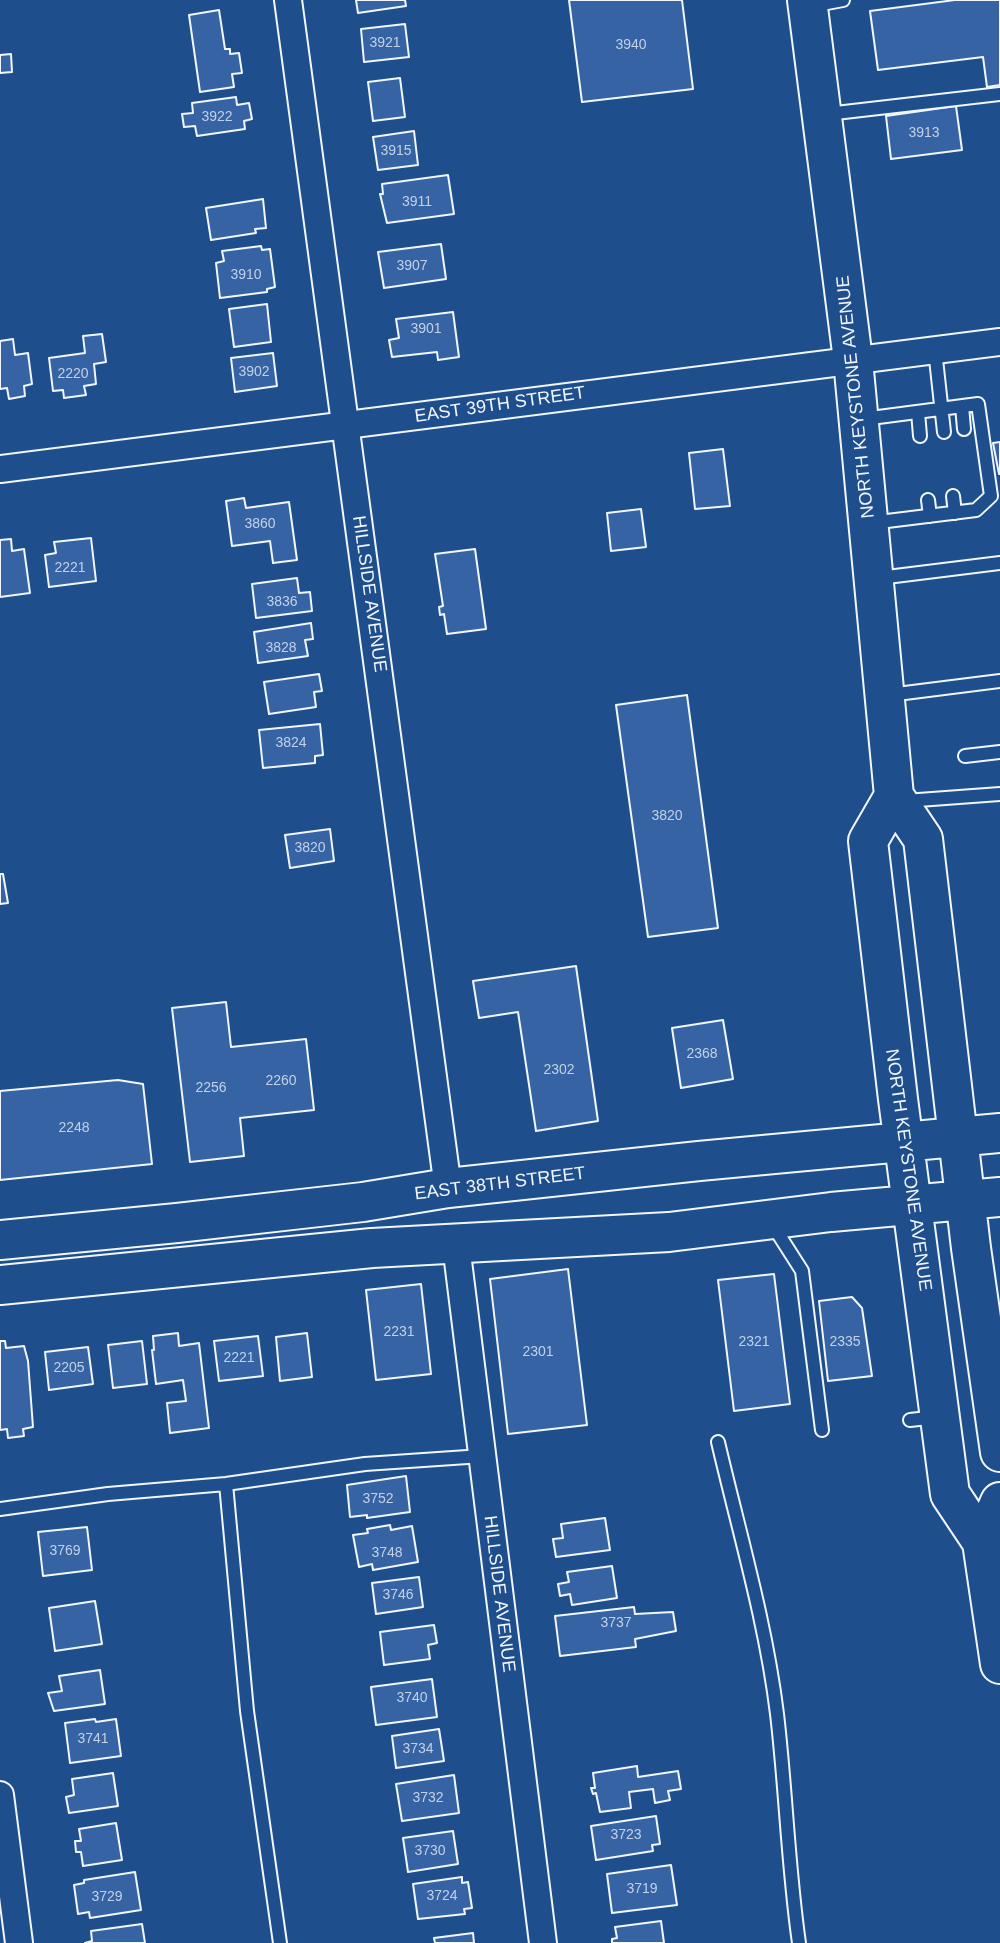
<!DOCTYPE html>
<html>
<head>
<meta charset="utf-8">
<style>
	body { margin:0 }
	canvas { display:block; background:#1f4e8c }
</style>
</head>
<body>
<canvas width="1000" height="1943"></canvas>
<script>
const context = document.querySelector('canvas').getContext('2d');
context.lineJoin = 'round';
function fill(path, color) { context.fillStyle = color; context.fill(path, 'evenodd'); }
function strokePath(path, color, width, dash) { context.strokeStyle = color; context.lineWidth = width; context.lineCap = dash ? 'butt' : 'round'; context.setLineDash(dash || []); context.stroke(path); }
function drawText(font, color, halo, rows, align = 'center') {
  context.font = font + ' Helvetica,sans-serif'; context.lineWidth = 5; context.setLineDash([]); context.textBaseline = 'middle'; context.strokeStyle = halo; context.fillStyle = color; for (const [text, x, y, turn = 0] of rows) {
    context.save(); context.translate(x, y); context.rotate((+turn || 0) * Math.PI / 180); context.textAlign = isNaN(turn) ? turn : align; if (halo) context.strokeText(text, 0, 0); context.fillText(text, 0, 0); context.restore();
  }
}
const building = new Path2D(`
	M356,0H405L406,6L358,13Z
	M569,0H682L693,89L582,102Z
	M955,0H1000V85L987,87L983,57L878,70L870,11Z
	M219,10L225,49H230V54L239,53L242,73L232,74L234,87L200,92L189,15Z
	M405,24L409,57L364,62L361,29Z
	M11,54L12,72L0,73V55Z
	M400,78L405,117L373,121L368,82Z
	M236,97L237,105L249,103L252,119L244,121L245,129L197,136L195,126L184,127L182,114L193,113L192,103Z
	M956,106L962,150L891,159L886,116Z
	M414,131L418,165L378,170L373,137Z
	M448,175L454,214L387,223L380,194H383L382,184Z
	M263,199L266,228L255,229L256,233L211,240L206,208Z
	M441,244L446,279L384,288L378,252Z
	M261,246L262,250L270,249L275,287L267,289V292L220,298L216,263L224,261L222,251Z
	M267,304L271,342L234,347L229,309Z
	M453,312L459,357L438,360L437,352L392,357L389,340L399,338L396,319Z
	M102,334L106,362L94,364L96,384L84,386L86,395L64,398L63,390L53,391L49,358L85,353L83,336Z
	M13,339L15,355L28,353L32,384L24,386L25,396L9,399L7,388L0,389V341Z
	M273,353L277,386L235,392L231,358Z
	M1000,442V474H999L993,443Z
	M723,449L730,506L695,509L689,453Z
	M244,498L246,508L289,502L297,560L273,563L270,541L232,546L226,501Z
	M641,509L646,547L611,551L607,513Z
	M91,538L96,581L49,587L45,555L56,553L54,542Z
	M11,539L12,551L24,549L30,593L0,597V540Z
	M475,549L486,629L447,634L444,614L440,615L439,607L443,606L435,554Z
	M297,578L299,593L310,592L312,611L256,618L252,584Z
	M311,623L313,639L305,640L308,656L258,663L254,632Z
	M319,674L322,691L314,692L316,707L269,714L264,682Z
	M687,695L718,928L648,937L616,705Z
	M320,724L323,755L315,756V763L263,768L259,730Z
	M330,829L334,861L290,868L285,835Z
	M0,874H3L8,903L0,904Z
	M576,966L598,1121L536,1131L518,1012L479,1018L473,981Z
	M226,1002L231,1047L306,1039L314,1110L240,1118L244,1156L190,1162L172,1008Z
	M723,1020L733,1079L681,1088L672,1028Z
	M118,1080L143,1084L152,1164L0,1180V1091Z
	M568,1269L587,1425L508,1434L490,1279Z
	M774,1274L790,1404L734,1411L718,1280Z
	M421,1284L431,1374L376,1380L366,1290Z
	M852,1297L862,1308L872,1376L828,1381L819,1301Z
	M178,1333L179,1346L199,1343L209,1428L170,1433L167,1403L186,1401L183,1380L156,1384L152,1350H154L153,1336Z
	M307,1333L312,1377L280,1381L276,1337Z
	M258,1336L263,1376L219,1381L214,1341Z
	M0,1341H5L6,1348L24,1346L28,1361L33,1427L23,1429L24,1436L8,1438L7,1429L0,1430Z
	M142,1341L147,1384L113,1388L108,1345Z
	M88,1347L93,1384L49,1390L45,1352Z
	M406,1476L410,1512L367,1518V1515L350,1517L347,1485Z
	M605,1518L610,1550L556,1557L553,1539L563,1538L561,1524Z
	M390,1525L391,1530L412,1526L418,1562L373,1570L372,1564L359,1567L353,1535L368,1533L367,1529Z
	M87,1527L92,1570L43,1576L38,1532Z
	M612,1566L617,1598L572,1605L570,1594L560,1596L558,1584L569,1582L567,1572Z
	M419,1577L423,1607L376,1614L372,1583Z
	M95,1601L102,1644L55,1651L49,1608Z
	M634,1607L635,1614L673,1612L676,1631L635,1639L636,1647L560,1656L555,1616Z
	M434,1625L437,1643L428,1645L430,1659L384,1665L380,1632Z
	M100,1670L105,1704L54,1711L48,1693L62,1691L59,1676Z
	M432,1679L437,1717L376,1725L371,1687Z
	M95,1719L96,1722L116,1719L121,1756L70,1763L65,1723Z
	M439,1729L444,1761L396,1768L392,1736Z
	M637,1766L638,1777L678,1771L681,1789L668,1791L670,1800L655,1803L653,1789L629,1792L631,1808L600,1812L596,1793L593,1794L591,1788H595L593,1773Z
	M113,1773L118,1806L69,1813L66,1797L74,1795L72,1779Z
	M454,1775L459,1813L402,1821L396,1784Z
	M656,1816L660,1844L652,1845L653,1851L596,1860L591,1826Z
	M116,1823L122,1860L83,1866L81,1852H76L75,1841H81L79,1829Z
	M453,1831L458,1864L408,1872L403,1838Z
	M671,1865L677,1905L612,1913L607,1874Z
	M135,1872L141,1910L90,1918L89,1912L78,1914L74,1885L84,1883V1880Z
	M462,1877V1883L468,1882L472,1908L464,1909L465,1914L418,1919L413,1884Z
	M661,1921L664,1943H612V1939L617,1938L615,1927Z
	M142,1924L145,1943H85L92,1941L91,1931Z
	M473,1933L474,1943H435L434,1938Z`);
fill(building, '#3563a3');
strokePath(building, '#f2f6ff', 2);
const lane = new Path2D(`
	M811,6L843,0
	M827,114L1000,94
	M935,350L944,432
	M962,406L964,429
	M918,412L920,436
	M863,419L978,404L991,496L976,510L871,523
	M953,496L955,513
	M928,500L930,516
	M879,578L1000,563
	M889,695L1000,681
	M965,756L1000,752
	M905,801L1000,794
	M772,1224L802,1271L822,1430
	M910,1420L937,1417
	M718,1442C739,1532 766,1623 777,1714C786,1790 788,1867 799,1943
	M226,1484L247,1711L280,1943
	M0,1509L108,1494L226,1484L365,1464L482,1456`);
const street = new Path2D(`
	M288,0L448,1188
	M0,469L1000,342
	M456,1245L543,1943
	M0,1795L19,1943`);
const primary = new Path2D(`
	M807,0L853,360L894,796L923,839L971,1248L1000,1452
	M894,796L868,841L898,1099L950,1494L982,1542L1000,1664
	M0,1240L177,1223L363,1202L448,1188L699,1161L1000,1133
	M0,1285L372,1248L669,1232L831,1212L1000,1197
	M982,1542L1000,1502`);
strokePath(lane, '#f2f6ff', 16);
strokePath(street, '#f2f6ff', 30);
strokePath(primary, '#f2f6ff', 42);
strokePath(lane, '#1f4e8c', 12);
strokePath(street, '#1f4e8c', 26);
strokePath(primary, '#1f4e8c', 38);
drawText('14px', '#c3d1e8', null, [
	["3921",385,43],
	["3940",631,45],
	["3922",217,117],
	["3913",924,133],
	["3915",396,151],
	["3911",417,202],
	["3907",412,266],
	["3910",246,275],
	["3901",426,329],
	["3902",254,372],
	["2220",73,374],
	["3860",260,524],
	["2221",70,568],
	["3836",282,602],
	["3828",281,648],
	["3824",291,743],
	["3820",667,816],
	["3820",310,848],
	["2368",702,1054],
	["2302",559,1070],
	["2260",281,1081],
	["2256",211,1088],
	["2248",74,1128],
	["2231",399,1332],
	["2321",754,1342],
	["2335",845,1342],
	["2301",538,1352],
	["2221",239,1358],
	["2205",69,1368],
	["3752",378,1499],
	["3769",65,1551],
	["3748",387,1553],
	["3746",398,1595],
	["3737",616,1623],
	["3740",412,1698],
	["3741",93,1739],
	["3734",418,1749],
	["3732",428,1798],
	["3723",626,1835],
	["3730",430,1851],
	["3719",642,1889],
	["3724",442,1896],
	["3729",107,1897]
]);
drawText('18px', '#f2f6ff', '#1f4e8c', [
	["NORTH KEYSTONE AVENUE",856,397,-96],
	["EAST 39TH STREET",500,405,-8],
	["HILLSIDE AVENUE",369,594,82],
	["NORTH KEYSTONE AVENUE",908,1170,82],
	["EAST 38TH STREET",500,1184,-7],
	["HILLSIDE AVENUE",499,1594,83]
]);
</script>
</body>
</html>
